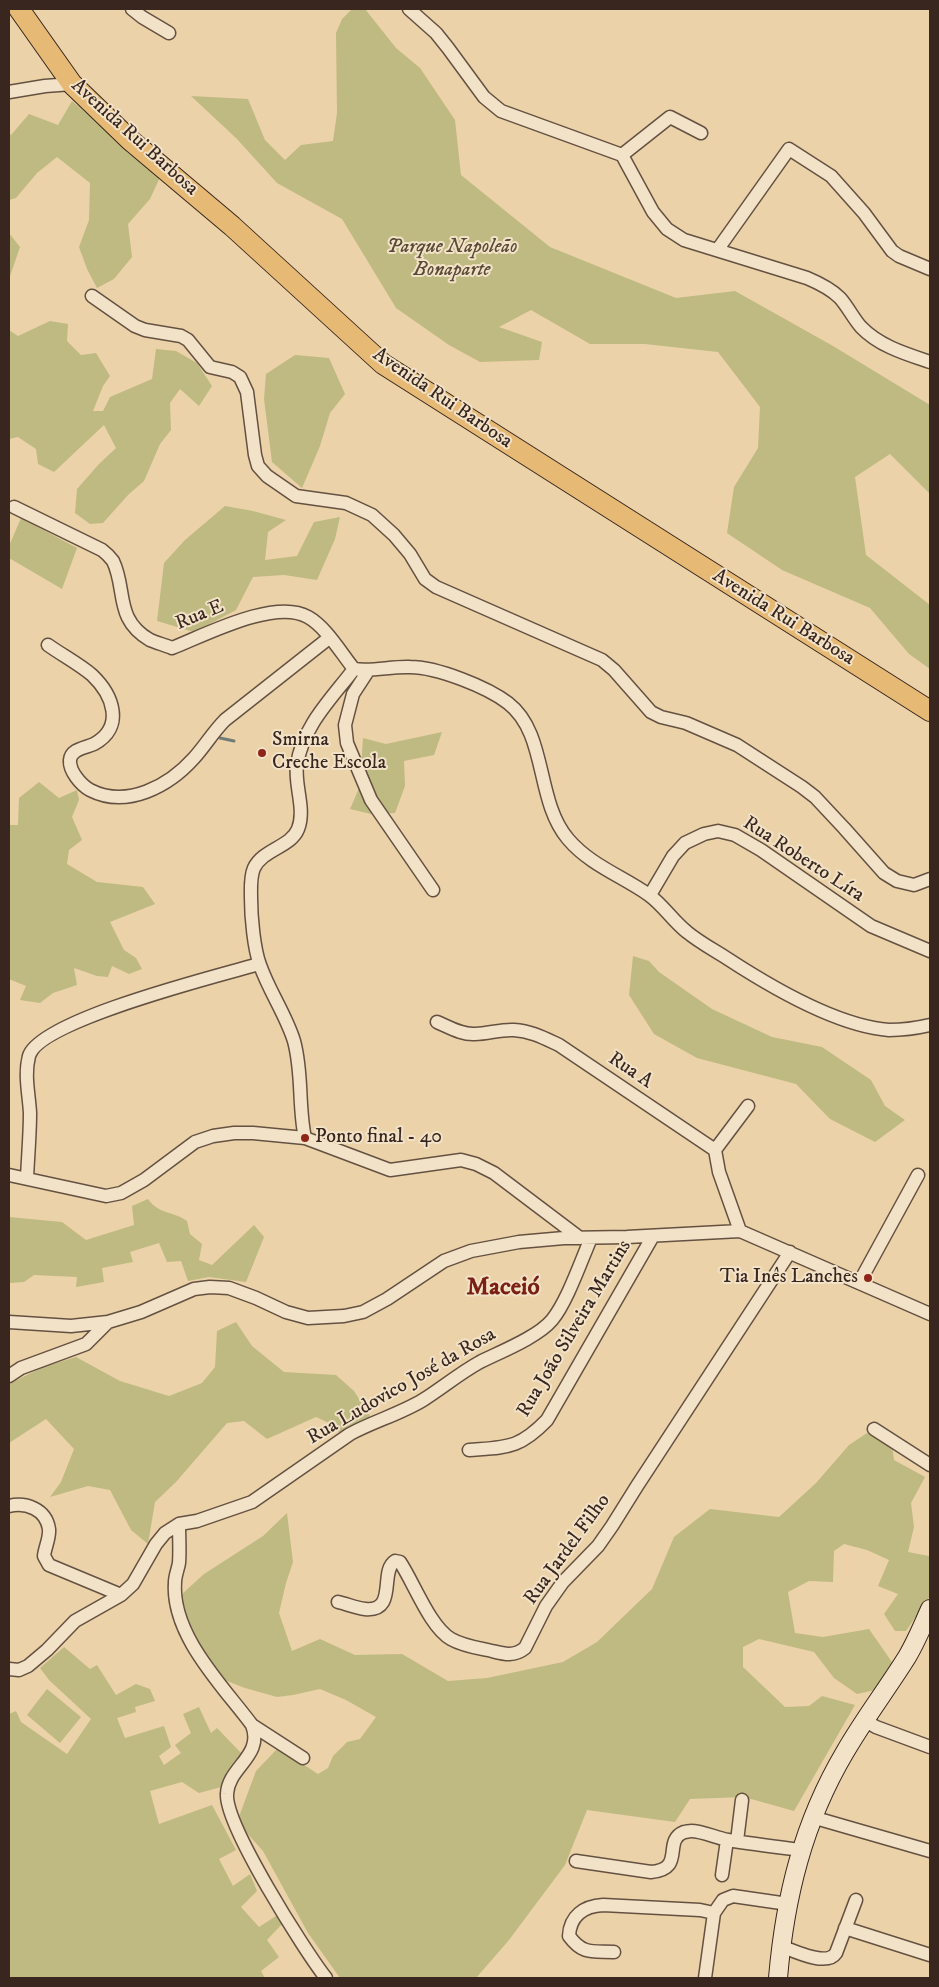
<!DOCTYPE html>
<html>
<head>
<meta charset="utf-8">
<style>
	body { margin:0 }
	#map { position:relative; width:939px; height:1987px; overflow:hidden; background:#ebd2a9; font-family:"IM FELL DW Pica",serif }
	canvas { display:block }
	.frame { position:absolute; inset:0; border:10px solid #38261f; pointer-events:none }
</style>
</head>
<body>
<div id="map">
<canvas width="939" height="1987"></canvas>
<div class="frame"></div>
</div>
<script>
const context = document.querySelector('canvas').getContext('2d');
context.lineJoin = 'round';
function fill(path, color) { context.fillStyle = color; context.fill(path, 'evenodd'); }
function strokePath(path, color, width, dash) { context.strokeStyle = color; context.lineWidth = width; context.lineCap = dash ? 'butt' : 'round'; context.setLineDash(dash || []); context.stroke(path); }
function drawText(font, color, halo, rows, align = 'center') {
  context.font = font + ' "IM FELL DW Pica",serif'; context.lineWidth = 4; context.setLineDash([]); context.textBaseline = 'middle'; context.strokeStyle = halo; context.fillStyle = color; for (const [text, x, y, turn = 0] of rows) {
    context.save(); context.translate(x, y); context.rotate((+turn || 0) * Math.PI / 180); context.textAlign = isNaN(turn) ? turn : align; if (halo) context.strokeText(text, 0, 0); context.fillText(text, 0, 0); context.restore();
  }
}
fill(new Path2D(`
	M352,9H365L396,48L420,68L455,120L461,175L550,247L676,298L735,291L833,346L930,405V494L890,454L855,477L866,555L930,605V669L909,654L870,608L782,570L727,533L734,487L758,448L760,407L718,352L645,344H590L531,310L499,327L542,342L539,360L480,362L449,345L396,308L342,219L277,183L236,138L191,96L248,99L265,140L285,160L301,145L333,141L337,113L336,33L342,19Z
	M72,101L106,129L128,153L161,175L150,199L128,224L132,257L114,279L97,288L87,269L79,247L89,220L90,183L57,157L37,173L16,198L9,200V133L11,135L29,114L58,125Z
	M9,233L20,247L9,279Z
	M50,321L68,324L67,341L81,355L96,353L110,376L103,386L93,411H103L110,397L152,379L156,349L176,351L197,363L212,386L199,406L180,389L170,403L171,430L160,444L144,481L128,495L103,523L90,524L75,513L77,489L99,464L116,448L104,425L54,472L38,464L36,449L18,437L9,439V330L18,336Z
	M295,355L329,358L345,394L330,413L320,446L302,488L272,462L264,399L266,374Z
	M225,506L253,511L286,520L268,532L265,560L297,556L314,522L340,517L335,539L317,580L284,575L253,577L236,610L194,632L157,621L164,563L185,540Z
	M21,518L77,548L62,589L9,558V546Z
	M442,732L434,755L404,761L405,786L395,813L371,814L350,809L360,786L363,738L386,744Z
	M39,782L59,798L77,790L79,800L72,817L82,840L69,850L67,864L97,882L143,887L155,904L110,922L124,950L136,958L142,969L129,974L112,966L108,977L97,976L74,968L77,985L53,993L40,1003L20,1000L26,986L9,979V825H18L19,798Z
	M633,956L649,961L659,972L712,1009L772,1037L822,1047L871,1080L885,1106L905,1120L875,1142L830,1119L796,1084L697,1058L654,1034L629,995Z
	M148,1199C158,1214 173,1211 187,1221L190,1234L202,1244L199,1260L212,1265L254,1225L264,1237L246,1282L209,1277L188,1281L181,1261L167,1262L159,1243L130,1252L133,1262L102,1268L104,1282L76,1287L77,1277L34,1275L24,1282L9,1283V1217L62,1222L86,1240L134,1225L132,1206Z
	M236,1322L252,1346L284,1372L336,1375L354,1391L370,1416L343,1436L329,1423L316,1417L267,1439L244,1421L227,1423L176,1482L155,1502L148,1544L131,1530L110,1490L88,1486L50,1497L61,1482L74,1449L46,1419L9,1443V1384L43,1367L76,1357L120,1381L169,1396L202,1383L215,1367L217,1331Z
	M867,1433L892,1445L894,1460L925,1477L911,1503L914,1527L908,1552L929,1556L930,1558V1596L906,1631H895L884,1614L898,1594L878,1586L889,1560L867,1550L844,1544L834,1551L833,1582L809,1581L788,1592L795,1633L823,1637L869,1629L894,1665L875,1690L857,1694L834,1678L814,1652L759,1639L743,1647V1667L785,1707L809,1706L822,1696L855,1705L794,1811L744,1797L690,1799L675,1822L587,1810L565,1865L509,1940L476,1978H340L308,1933L263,1851L237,1822L256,1771L278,1748L318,1774L328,1768L333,1756L347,1742L360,1739L376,1717L346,1700L320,1689L293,1695L277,1697L245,1688L222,1679L189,1637L181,1595L204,1574L263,1536L287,1513L293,1562L286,1583L279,1613L292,1651L320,1639L355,1655L402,1654L448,1681L487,1678L563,1662L597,1642L652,1589L674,1537L710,1509L779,1517L816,1483L849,1445Z
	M64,1647L90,1669L97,1665L116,1695L136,1684L150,1689L155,1701L135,1707L136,1712L117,1718L125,1738L164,1726L171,1747L159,1756L164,1765L181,1753L175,1745L191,1733L183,1714L199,1707L211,1733L217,1728L242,1754L225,1786L199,1793L182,1782L150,1791L159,1824L212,1805L236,1850L219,1859L233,1886L250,1874L257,1891L241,1907L259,1927L276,1916L282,1924L267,1940L279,1957L261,1971L265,1978H9V1714L16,1711L21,1722L67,1754L91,1719L49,1680L40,1668Z
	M47,1689L81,1717L60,1743L27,1715Z`), '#bfba82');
strokePath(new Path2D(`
	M220,738L234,741`), '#727c76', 3);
const minor = new Path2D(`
	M132,9L142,17L169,33
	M409,9L436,33L448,48L484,97L501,111L622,155L653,212L667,229L684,240L807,278C819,283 831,289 840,298C848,307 853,318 861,327C879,346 906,354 930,362
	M9,92L45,86L72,84
	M622,155L670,117L701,133
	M718,249L789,149L831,176L864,213L892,251L899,256L930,269
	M92,296L135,326L145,330L181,336L188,340L210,367L232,372L240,377L247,392L255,455L258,466L267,476L296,496L346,503L372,515L394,535L410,554L425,579L436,587L602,660L614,670L651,712L661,717L686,723L737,745L802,787L815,797L844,828L884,873L897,881L914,885L930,879
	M14,507L102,550C106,553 110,557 113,561C127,590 114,619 150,640C157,643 165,645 172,648C205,635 275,598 308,617C326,627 341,653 354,669
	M48,645C62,655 79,664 92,675C113,695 125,727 94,744C85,748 71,749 70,760C69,771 81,785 90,790C127,809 169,786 194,758C205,746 213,732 225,720L329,638
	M354,669C373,672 391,666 410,667C437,667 487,687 508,703C548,734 535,800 568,839C590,865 622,876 649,895C663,905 673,921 687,932C699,942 714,950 728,959C771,987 837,1026 889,1030C903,1030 917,1028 930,1025
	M368,671L353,694L345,725L347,743L371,800L433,890
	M650,895L673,856L685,843L704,834L718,831L735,835L761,850L871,926L930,951
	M437,1022C449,1027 462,1035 475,1034C488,1034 501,1029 514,1030C531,1031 544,1038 559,1045L715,1150L719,1172L740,1231
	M305,1138C298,1106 303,1074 294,1041C286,1015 269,991 260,965C254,949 251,917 251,898C251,889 250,877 254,868C263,849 291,847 298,829C306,809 294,785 297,765C302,727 332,698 354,669
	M715,1150L748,1106
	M9,1175L106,1196L121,1193L144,1180L195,1142L213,1136L234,1133H253L305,1138L390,1170L461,1160L476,1164L494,1173L580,1238
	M27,1178C28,1156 30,1134 30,1113C29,1094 24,1075 29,1056C39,1020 221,975 259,964
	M859,1283L918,1175
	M9,1322L71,1326L108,1322L141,1312L194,1289L210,1287L229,1288L256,1298L286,1312L308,1318L344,1316L363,1312L387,1299L444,1261L471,1251L519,1242L564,1238L627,1237L740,1231L930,1314
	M9,1376L21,1368L86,1344L108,1322
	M874,1429L930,1465
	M469,1450C507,1447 519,1449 547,1420L653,1236
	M9,1506C26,1502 46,1509 49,1529C50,1538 45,1547 44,1556L49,1565L121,1595
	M179,1524C179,1537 180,1551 179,1563C178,1569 175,1576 175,1582C171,1635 223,1686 252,1725C264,1756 228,1767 227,1794C225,1825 304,1950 326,1978
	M338,1602C347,1604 356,1608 365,1609C398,1612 379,1571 395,1561L400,1562C414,1583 430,1627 451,1639C463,1646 478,1648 492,1651C504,1654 514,1657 525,1648L546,1606L563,1582L598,1546L612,1526L637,1486L790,1252
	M9,1669L19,1670L28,1666L47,1650L75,1621L121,1595L133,1584L156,1544L165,1533L179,1524L197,1521L252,1502L350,1434C374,1421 400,1414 423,1400C442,1388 460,1373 480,1362C500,1352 538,1337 552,1320C567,1302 581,1261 591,1238
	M864,1720L876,1727L930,1747
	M252,1725L303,1758
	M812,1817L930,1851
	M737,1841L742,1800
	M576,1861L651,1872C686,1869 662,1841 684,1832C685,1832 690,1831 691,1831C703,1831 716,1838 728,1840C752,1844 777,1847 801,1850
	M722,1875L727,1840
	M845,1928L930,1955
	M781,1946C794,1951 827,1967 836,1953L856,1900
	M614,1952C592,1951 583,1955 569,1936C570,1916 584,1906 603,1905L700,1910L714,1913
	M705,1978L714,1913L723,1900L733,1896L788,1904`);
const secondary = new Path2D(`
	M778,1978C785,1897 803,1823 845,1752C864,1719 887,1689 907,1657C916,1642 923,1625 930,1609`);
const primary = new Path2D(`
	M19,9L72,84L130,140L232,226L383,364L930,711`);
strokePath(minor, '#655142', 15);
strokePath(secondary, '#38261f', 20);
strokePath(primary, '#38261f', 22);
strokePath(minor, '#f2e2c7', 12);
strokePath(secondary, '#f2e2c7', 18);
strokePath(primary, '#e6b974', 20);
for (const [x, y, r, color] of [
	[262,753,5,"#8f2418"],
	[305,1138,5,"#8f2418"],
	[868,1278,5,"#8f2418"]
]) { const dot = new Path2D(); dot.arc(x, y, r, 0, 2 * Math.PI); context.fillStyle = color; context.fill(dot); strokePath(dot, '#f2e2c7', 2); }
drawText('20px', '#38261f', '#f2e2c7', [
	["Avenida Rui Barbosa",134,138,42],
	["Avenida Rui Barbosa",442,399,34],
	["Rua E",200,616,-22],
	["Avenida Rui Barbosa",783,618,32],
	["Rua Roberto Líra",803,860,33],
	["Rua A",630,1071,34],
	["Rua João Silveira Martins",575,1329,-59],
	["Rua Ludovico José da Rosa",402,1387,-30],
	["Rua Jardel Filho",568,1550,-54]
]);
drawText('italic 20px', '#5a4b38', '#f2e2c7', [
	["Parque Napoleão",452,248],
	["Bonaparte",452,271]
]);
drawText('20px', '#38261f', '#f2e2c7', [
	["Smirna",272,741],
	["Creche Escola",272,764],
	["Ponto final - 40",315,1138],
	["Tia Inês Lanches",858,1278,"right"]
], 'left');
drawText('bold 25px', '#7a1f14', '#f2e2c7', [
	["Maceió",503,1289]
]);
</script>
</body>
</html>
